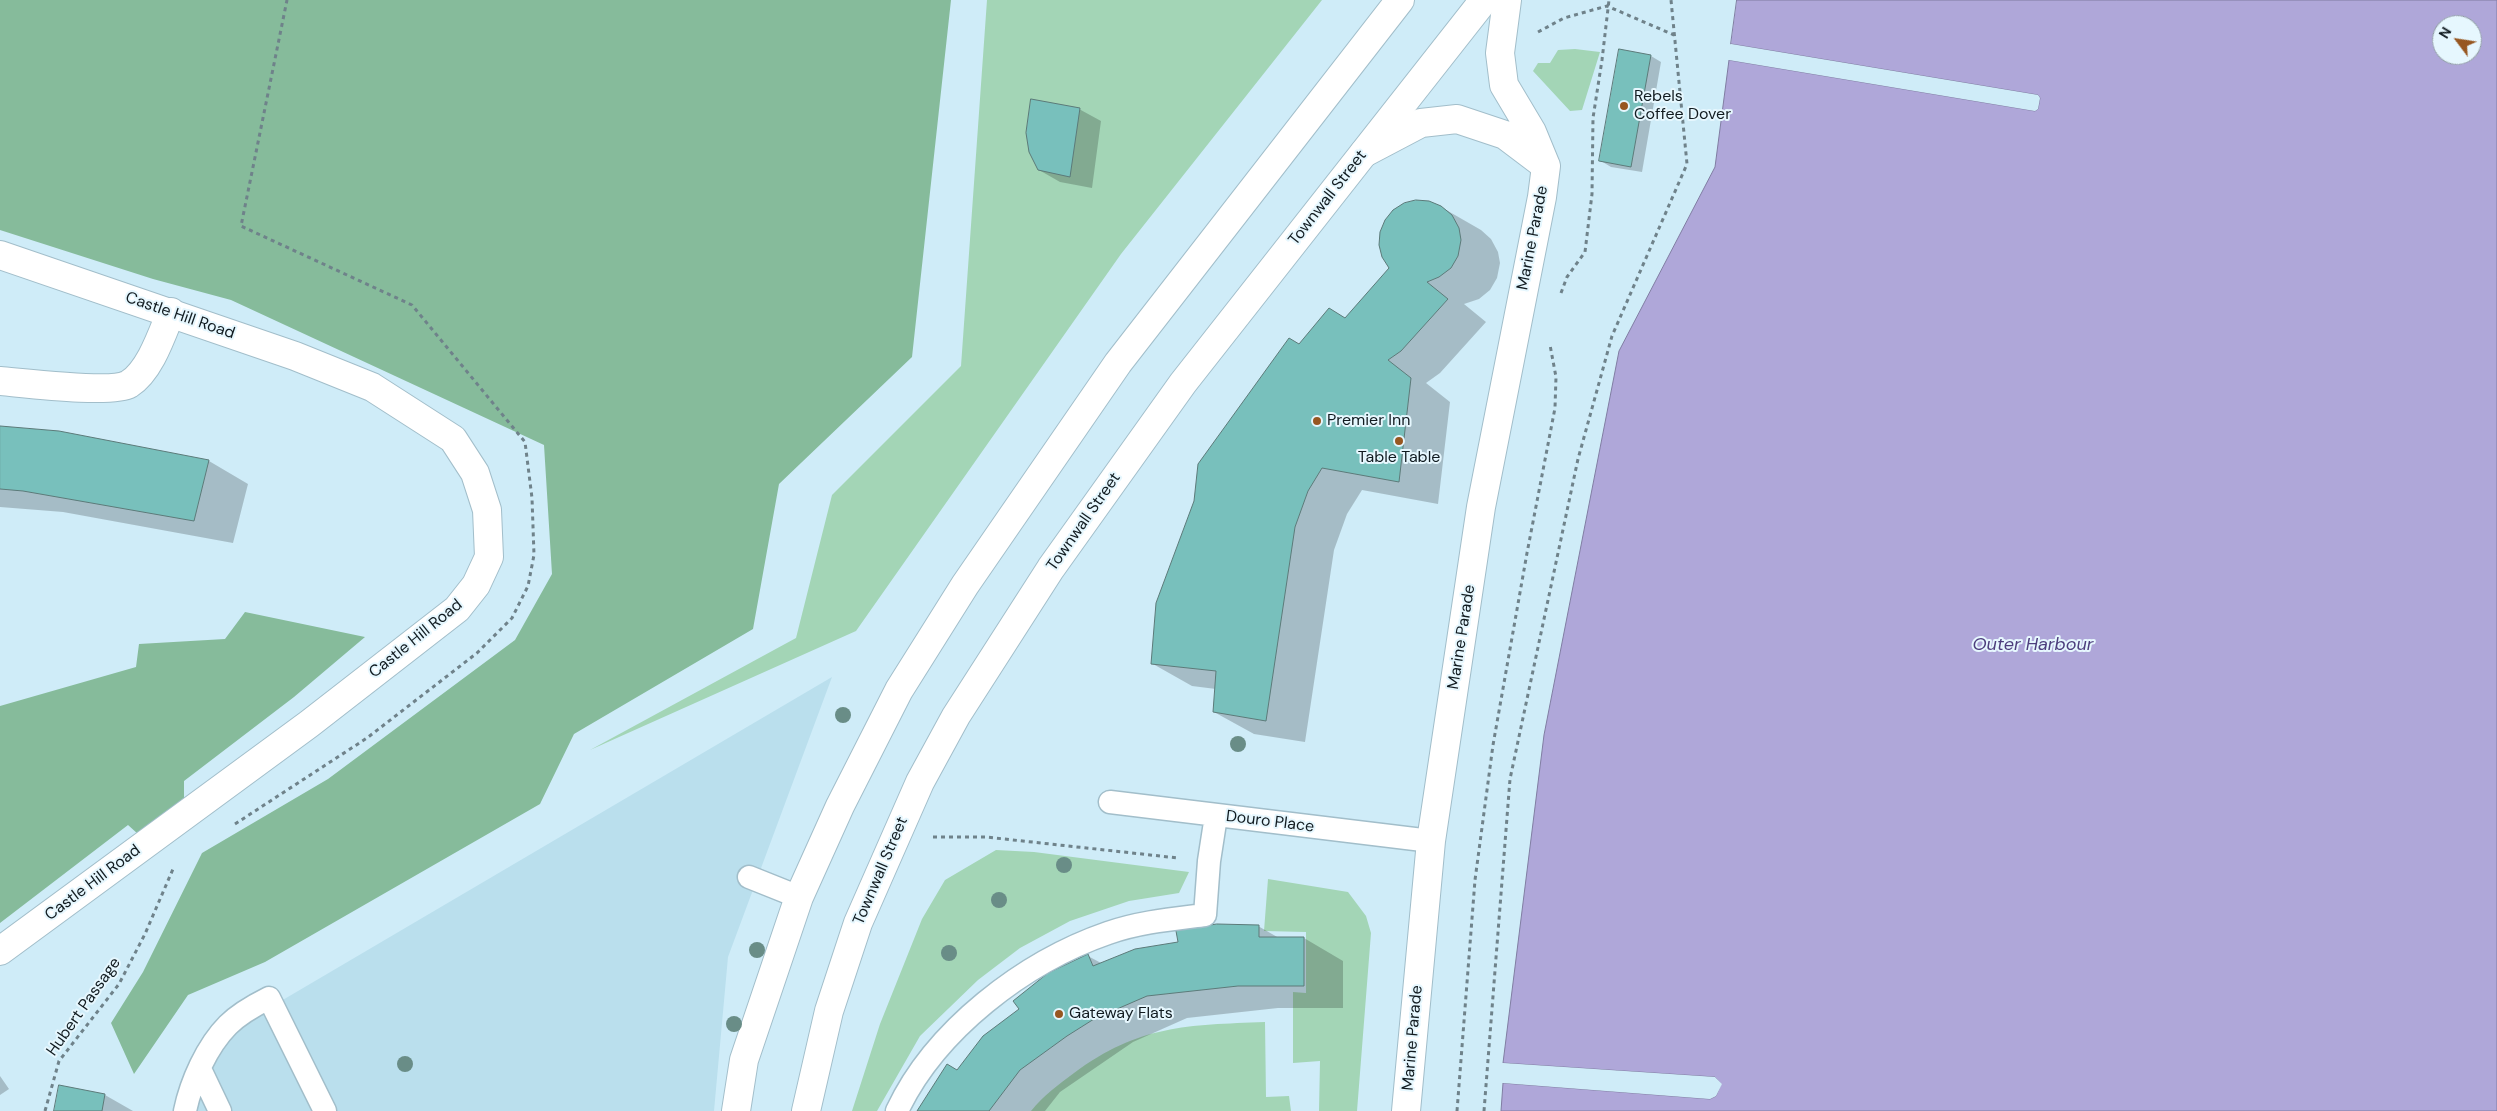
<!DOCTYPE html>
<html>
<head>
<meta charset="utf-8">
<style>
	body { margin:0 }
	#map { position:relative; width:2497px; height:1111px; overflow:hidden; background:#cfecf8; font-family:"DM Sans",sans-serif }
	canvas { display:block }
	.north { position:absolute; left:2432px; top:15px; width:50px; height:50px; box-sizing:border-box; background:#e6f7fe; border:1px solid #919fa5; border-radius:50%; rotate:301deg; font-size:14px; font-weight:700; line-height:20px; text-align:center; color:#111b20 }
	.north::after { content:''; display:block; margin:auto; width:18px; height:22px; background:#975721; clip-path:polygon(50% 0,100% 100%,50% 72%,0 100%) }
</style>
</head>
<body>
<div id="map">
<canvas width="2497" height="1111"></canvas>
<div class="north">N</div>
</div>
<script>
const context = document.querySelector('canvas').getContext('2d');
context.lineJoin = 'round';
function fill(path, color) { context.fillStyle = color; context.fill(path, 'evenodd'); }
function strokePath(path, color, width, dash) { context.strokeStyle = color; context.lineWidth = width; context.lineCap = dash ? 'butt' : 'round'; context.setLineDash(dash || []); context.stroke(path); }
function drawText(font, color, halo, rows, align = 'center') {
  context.font = font + ' "DM Sans",sans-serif'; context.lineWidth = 4; context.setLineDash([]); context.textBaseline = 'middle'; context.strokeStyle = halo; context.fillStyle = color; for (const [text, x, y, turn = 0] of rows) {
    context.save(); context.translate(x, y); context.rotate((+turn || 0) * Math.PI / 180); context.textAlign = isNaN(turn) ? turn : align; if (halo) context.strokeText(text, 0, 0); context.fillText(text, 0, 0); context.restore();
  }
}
fill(new Path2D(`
	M832,677L728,957L714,1111H176L213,1041Z`), '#badfed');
fill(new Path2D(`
	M987,0H1322L1121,254L856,631L590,750L796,638L832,495L961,366Z
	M1575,49L1600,52L1582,110L1570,111L1533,71L1538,63H1550L1558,50Z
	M996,850L1034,852L1189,872L1179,893L1129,901L1070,921L1020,948L978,980L920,1036L877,1111H852L880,1024L922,919L945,880Z
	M1268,879L1348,892L1366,916L1371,933L1357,1111H1319L1320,1061L1293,1063V992L1306,993V932L1264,931Z
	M1265,1022L1266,1097L1289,1096L1291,1111H1031C1043,1096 1059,1084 1074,1073C1139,1025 1187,1025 1265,1022Z`), '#a3d5b6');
fill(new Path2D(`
	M0,0H951L912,357L779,484L753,629L574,734L540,804L265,962L188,995L134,1074L111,1023L143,972L202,853L328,779L515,640L552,574L544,445L231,300L153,279L0,230Z
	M245,612L365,637L294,697L184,781V798L138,834L128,825L0,923V706L136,667L139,644L225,639Z`), '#86bb9b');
const water = new Path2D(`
	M1737,0H2497V1111H1501L1503,1083L1710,1099L1716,1096L1721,1084L1715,1077L1503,1063L1544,735L1619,351L1715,167L1729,60L2035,111L2038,109L2040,98L2038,95L1731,44ZM2442,25H2472V55H2442Z`);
fill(water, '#afa7d9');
strokePath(water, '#807da2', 1);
fill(new Path2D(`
	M1731,44L2038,95L2040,98L2038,109L2035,111L1729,60V57L2034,109L2038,98L1731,46Z
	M1503,1063L1715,1077L1722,1084L1716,1096L1710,1099L1503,1083V1080L1710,1096L1715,1094L1719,1085L1714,1079L1503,1065Z`), '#cfecf8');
fill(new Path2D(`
	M1651,56L1661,62L1642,172L1611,167L1601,161Z
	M1079,109L1101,121L1092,188L1060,182L1039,170Z
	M1441,207L1481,230L1491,239L1498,252L1500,263L1497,278L1490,290L1479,299L1464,304L1486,322L1440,373L1426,383L1450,402L1438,504L1362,490L1347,514L1334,550L1305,742L1254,734L1214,712L1216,689L1192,686L1153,664L1300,345L1346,320Z
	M0,428L58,433L209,461L248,484L233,543L63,512L0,507Z
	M1258,926L1279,938H1304L1343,961V1008H1278L1187,1018L1133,1042L1060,1092L1045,1111H919L958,1071L1088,956L1101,963Z
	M0,1076L9,1089L0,1095Z
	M60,1086L105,1095L133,1111H55Z`), '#0003');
const building = new Path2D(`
	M1619,49L1651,55L1631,167L1599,161Z
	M1031,99L1080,108L1070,177L1038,170L1029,152L1026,133Z
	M1416,200L1429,201L1441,206L1452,215L1459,228L1461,240L1458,256L1451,268L1439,277L1427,282L1448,299L1401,351L1388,360L1411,378L1399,482L1322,468L1308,491L1295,527L1266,721L1213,712L1216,671L1151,664L1156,603L1194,501L1198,464L1289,338L1299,344L1329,308L1345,318L1389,268L1382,257L1379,245L1380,232L1385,220L1393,210L1404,203Z
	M0,426L59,431L209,460L194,521L23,491L0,489Z
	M1217,924L1259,925V937H1304V986H1238L1147,996L1094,1019L1067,1036L1020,1070L989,1111H917L947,1064L957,1070L983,1036L1019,1009L1013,1001L1048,973L1088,954L1093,966L1135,949L1178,942L1176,931Z
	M59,1085L105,1094L102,1111H54Z`);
fill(building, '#78c0bc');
strokePath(building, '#5c7a79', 1);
const service = new Path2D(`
	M1110,802L1431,841
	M749,877L799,897
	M200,1069L220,1111
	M185,1111C191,1082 207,1046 228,1025C239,1014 255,1005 269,998L325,1111
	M897,1111C935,1030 1024,962 1108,933C1139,922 1173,919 1205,915L1209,861L1216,816`);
const minor = new Path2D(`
	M1364,153L1421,123L1457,119L1505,135L1546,166
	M0,381C24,383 112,394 129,384C150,371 162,334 171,312
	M1406,1111L1431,841L1481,507L1542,197L1546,166L1532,132L1504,85L1500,53L1507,0`);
const primary = new Path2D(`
	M0,255L295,356L372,387L453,439L475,473L487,510L489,557L476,585L457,609L309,724L0,951`);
const trunk = new Path2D(`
	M736,1111L744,1060L799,897L840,806L899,690L965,585L1118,363L1400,0
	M806,1111L829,1011L858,923L920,782L956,716L1051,568L1183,383L1484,0`);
strokePath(service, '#a2beca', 25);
strokePath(minor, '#a2beca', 30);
strokePath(primary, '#a2beca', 30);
strokePath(trunk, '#a2beca', 30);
strokePath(new Path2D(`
	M1538,32L1564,18L1607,6L1674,35
	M1561,293L1567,277L1585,252L1592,194L1593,118L1602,60L1609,0
	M235,824L367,738L477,653L512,618L528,586L534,555L532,498L525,442L412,305L241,226L287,0
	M933,837H986L1178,858
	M45,1111L59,1061L119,984L145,934L173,869
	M1457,1111L1475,880L1493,745L1527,553L1555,408L1556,377L1550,345
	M1484,1111L1510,779L1578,459L1612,336L1687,164L1671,0`), '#6f828a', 3, [4, 4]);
strokePath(service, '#fff', 22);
strokePath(minor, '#fff', 28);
strokePath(primary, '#fff', 28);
strokePath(trunk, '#fff', 28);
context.fillStyle = '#698d87';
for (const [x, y] of [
	[843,715],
	[1238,744],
	[1064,865],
	[999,900],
	[757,950],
	[949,953],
	[734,1024],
	[405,1064]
]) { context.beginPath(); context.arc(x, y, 8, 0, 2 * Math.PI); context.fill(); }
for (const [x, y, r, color] of [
	[1624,106,5,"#975721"],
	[1317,421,5,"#975721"],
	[1399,441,5,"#975721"],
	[1059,1014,5,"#975721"]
]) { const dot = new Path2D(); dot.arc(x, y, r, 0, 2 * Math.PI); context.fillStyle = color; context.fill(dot); strokePath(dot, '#e6f7fe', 2); }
drawText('16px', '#111b20', '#e6f7fe', [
	["Rebels",1634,97],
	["Coffee Dover",1634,115],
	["Premier Inn",1327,421],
	["Table Table",1399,458,"center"],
	["Gateway Flats",1069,1014]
], 'left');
drawText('16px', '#111b20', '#e6f7fe', [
	["Townwall Street",1328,198,-52],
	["Marine Parade",1533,238,-79],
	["Castle Hill Road",180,316,19],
	["Townwall Street",1084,522,-55],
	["Marine Parade",1462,637,-81],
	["Castle Hill Road",416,639,-39],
	["Douro Place",1270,822,7],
	["Townwall Street",881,871,-67],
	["Castle Hill Road",93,883,-37],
	["Hubert Passage",84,1007,-55],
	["Marine Parade",1413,1038,-85]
]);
drawText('italic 18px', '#4d3e7d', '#e6f7fe', [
	["Outer Harbour",2033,645]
]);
</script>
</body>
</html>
